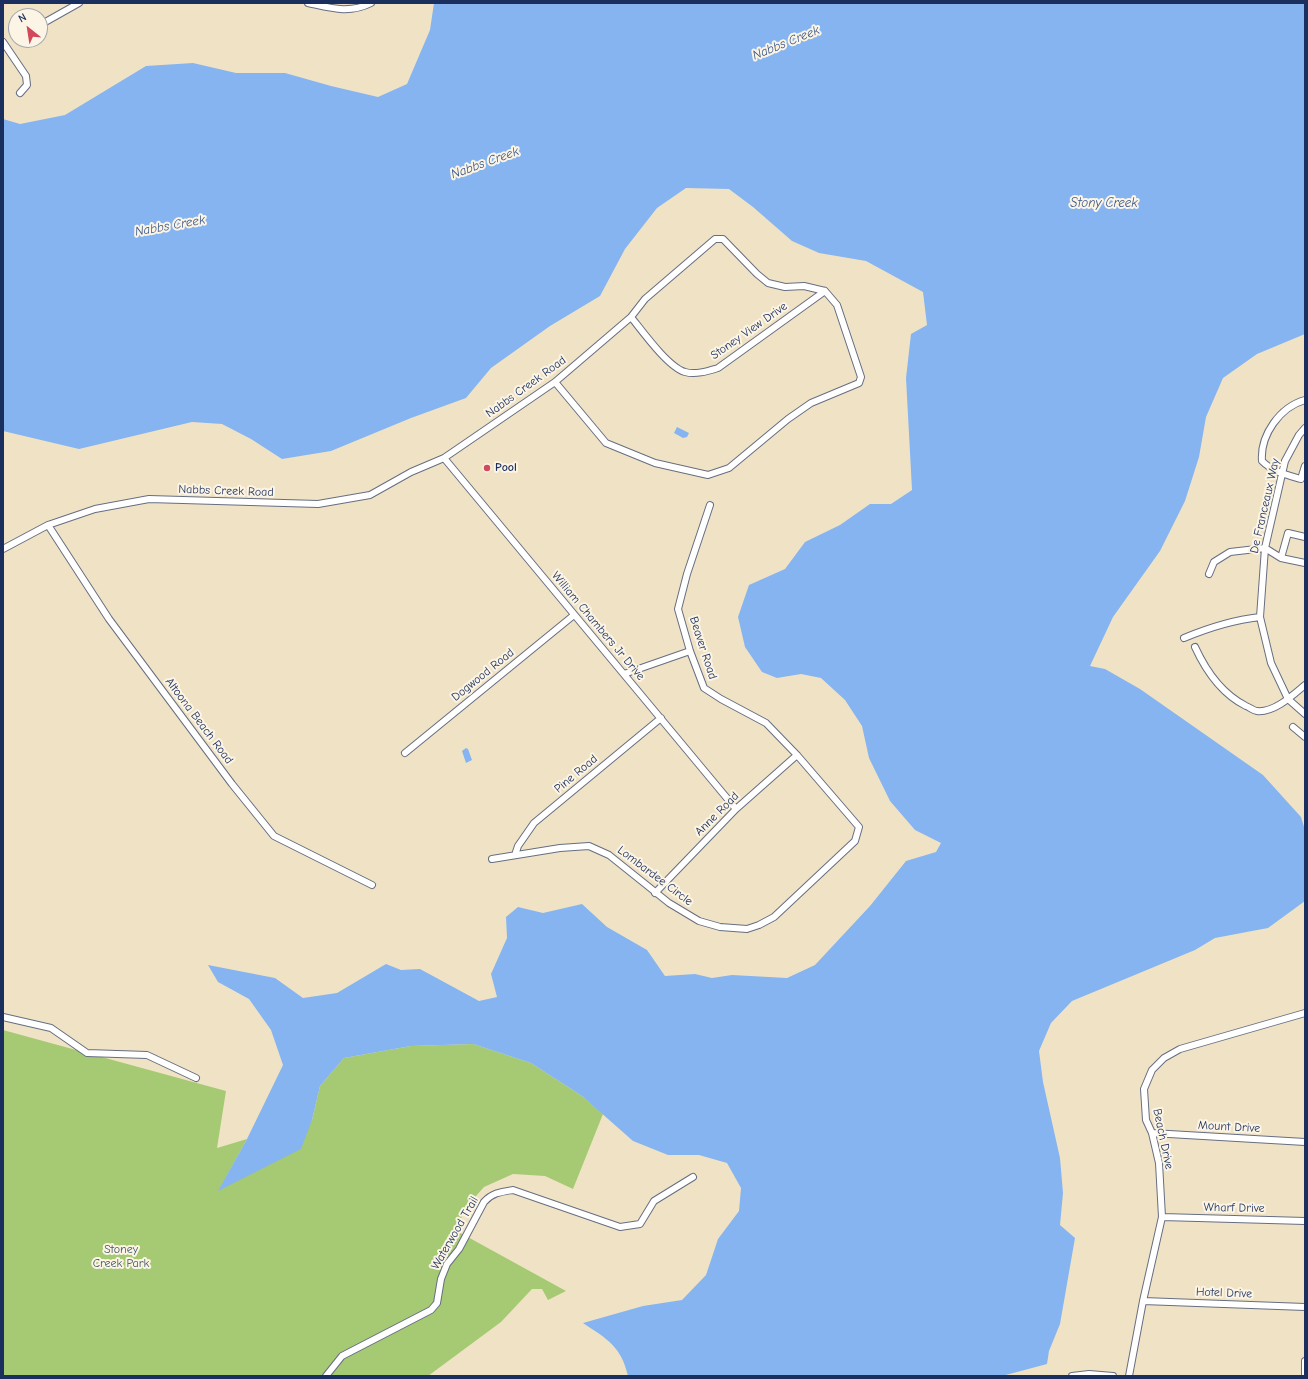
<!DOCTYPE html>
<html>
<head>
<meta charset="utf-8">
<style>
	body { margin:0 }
	#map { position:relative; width:1308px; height:1379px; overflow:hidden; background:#f0e3c5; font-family:"Comic Neue",sans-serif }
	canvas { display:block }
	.frame { position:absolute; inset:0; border:4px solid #1b2f5e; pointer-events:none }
	.north { position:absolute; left:8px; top:8px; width:40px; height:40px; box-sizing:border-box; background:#fcf5e5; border:1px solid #a2a6af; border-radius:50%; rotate:330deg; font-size:11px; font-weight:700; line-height:16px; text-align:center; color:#1b2f5e }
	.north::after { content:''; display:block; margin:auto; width:14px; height:18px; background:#d1495b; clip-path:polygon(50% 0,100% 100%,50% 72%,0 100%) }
</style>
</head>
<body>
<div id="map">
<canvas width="1308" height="1379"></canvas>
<div class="frame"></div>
<div class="north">N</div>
</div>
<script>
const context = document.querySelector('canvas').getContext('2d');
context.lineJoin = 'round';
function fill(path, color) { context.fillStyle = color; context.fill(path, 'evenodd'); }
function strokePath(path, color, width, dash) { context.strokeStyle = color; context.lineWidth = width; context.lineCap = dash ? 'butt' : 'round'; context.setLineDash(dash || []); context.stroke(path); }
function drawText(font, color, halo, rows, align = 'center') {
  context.font = font + ' "Comic Neue",sans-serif'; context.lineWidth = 4; context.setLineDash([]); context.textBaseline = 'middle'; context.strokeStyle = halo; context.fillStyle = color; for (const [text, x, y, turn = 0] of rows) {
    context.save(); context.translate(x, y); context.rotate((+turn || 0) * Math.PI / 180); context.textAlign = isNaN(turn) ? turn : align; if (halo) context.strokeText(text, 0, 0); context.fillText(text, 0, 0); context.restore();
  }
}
fill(new Path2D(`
	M3,1030L226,1091L217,1148L247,1139L219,1190L312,1120L320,1086L344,1058L411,1046L473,1044L531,1063L582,1096L603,1114L573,1189L545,1176L513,1174L484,1187L468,1205L455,1230L566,1291L548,1300L542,1289H532L501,1322L428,1376H3Z`), '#a6ca73');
fill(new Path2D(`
	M434,3H1305V334L1257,354L1223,378L1206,417L1199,457L1185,501L1160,551L1113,617L1090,666L1105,669L1140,689L1263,775L1301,817L1305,830V901L1268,928L1215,938L1195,950L1072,1001L1051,1023L1039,1051L1043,1082L1060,1158L1063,1193L1060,1225L1075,1238L1060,1324L1049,1351L1047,1364L1002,1376H628C621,1346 607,1339 583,1323L643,1306L682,1300L706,1275L718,1239L739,1211L741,1188L727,1163L699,1155H668L633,1141L582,1096L531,1063L473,1044L411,1046L344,1058L320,1086L312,1120L301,1149L218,1191L247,1139L283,1065L271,1030L249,999L218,982L208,965L275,978L303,998L337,993L386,964L401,970L420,969L479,1001L497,997L491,974L507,938L506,917L518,907L543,913L582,904L607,927L647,950L665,976L695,974L712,978L732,975L787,978L815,965L870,906L906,861L936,852L941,843L915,830L890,801L869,758L862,726L845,700L821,678L801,674L777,678L762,672L745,647L738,617L749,585L785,569L805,542L840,525L870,504H891L912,490L906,378L911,334L927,325L923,292L866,261L819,253L792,241L753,207L729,189L686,188L657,208L625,249L600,296L550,326L491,368L466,398L411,418L331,451L282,459L251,439L222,424L192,422L79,449L3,431V119L20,124L65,115L146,66L193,63L236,73H285L331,86L378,97L407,84L430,30Z
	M677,427L689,433L687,437L683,438L674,433Z
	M466,748L468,749L472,760L466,763L462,751Z`), '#85b4f0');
const minor = new Path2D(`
	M308,3C331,8 349,14 371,3
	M40,25L79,3
	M3,42L26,76L27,85L20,93
	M631,317C643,332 668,367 685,372C696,375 708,371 718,368L825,291
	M1305,400C1280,407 1260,435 1262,461C1273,472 1287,475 1301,479L1305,466
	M1305,428L1299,435L1285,461L1265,548L1260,617L1271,663L1288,699L1305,714
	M444,458L736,809
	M48,525L109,619L232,784L274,836L372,885
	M3,549L48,525L95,509L149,499L318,504L370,495L411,472L444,458L555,382L631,317L645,299L715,239H723L757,274L768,283L785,287L804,286L825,291L837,305L861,377L859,383L811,403L788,419L729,468L708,475L655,463L606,443L555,382
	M1281,558L1288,533L1305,537
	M1209,574L1214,562L1230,552L1265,548L1281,558L1305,563
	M1184,638C1208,628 1233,620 1260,617
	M1195,647C1206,671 1222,694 1246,706C1249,707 1254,711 1257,711C1274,713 1293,695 1305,685
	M624,674L690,651
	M1293,727L1305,737
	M405,753L574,615
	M515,855L518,846L534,823L661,718
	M492,859L560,848L589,846L609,855L669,903L699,921L720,927L747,929L759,925L774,917L855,841L859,827L797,755L766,723L721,699L704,688L690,651L678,609L687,574L710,505
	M655,893L736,809L797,755
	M3,1017L51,1028L87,1053L147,1055L196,1078
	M1152,1133L1305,1142
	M1162,1217L1305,1221
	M1143,1301L1305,1307
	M326,1376L342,1356L431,1310L437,1303L441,1279L447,1264L459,1249L484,1202C492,1193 500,1192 513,1190L620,1227L640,1224L654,1201L693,1177
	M1072,1376L1089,1374L1113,1376
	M1129,1376L1143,1301L1162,1217L1159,1163L1152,1133L1146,1120L1144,1089L1152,1070L1164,1058L1180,1049L1305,1013
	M1305,1376V1361`);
strokePath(minor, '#666e82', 8);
strokePath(minor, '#fff', 6);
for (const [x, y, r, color] of [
	[487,468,4,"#d1495b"]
]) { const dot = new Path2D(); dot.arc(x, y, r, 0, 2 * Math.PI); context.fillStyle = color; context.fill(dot); strokePath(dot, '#fcf5e5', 1.5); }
drawText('12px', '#1b2f5e', '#fcf5e5', [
	["Stoney View Drive",749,331,-35],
	["Nabbs Creek Road",526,387,-36],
	["Nabbs Creek Road",226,491,2],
	["De Franceaux Way",1265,506,-77],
	["William Chambers Jr Drive",598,626,50],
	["Beaver Road",703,648,72],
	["Dogwood Road",483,675,-39],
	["Altoona Beach Road",199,721,53],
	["Pine Road",576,774,-40],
	["Anne Road",717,814,-45],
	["Lombardee Circle",655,876,37],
	["Mount Drive",1229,1127,3],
	["Beach Drive",1163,1139,78],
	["Wharf Drive",1234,1208,1],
	["Waterwood Trail",455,1233,-60],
	["Hotel Drive",1224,1293,2]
]);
drawText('bold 12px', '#1b2f5e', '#fcf5e5', [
	["Pool",495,468]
], 'left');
drawText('12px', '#3e5663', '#fcf5e5', [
	["Stoney",121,1250],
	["Creek Park",121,1264]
]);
drawText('italic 13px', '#3b578a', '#fcf5e5', [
	["Nabbs Creek",786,43,-22],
	["Nabbs Creek",485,163,-20],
	["Stony Creek",1104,203],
	["Nabbs Creek",170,226,-10]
]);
</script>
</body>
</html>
